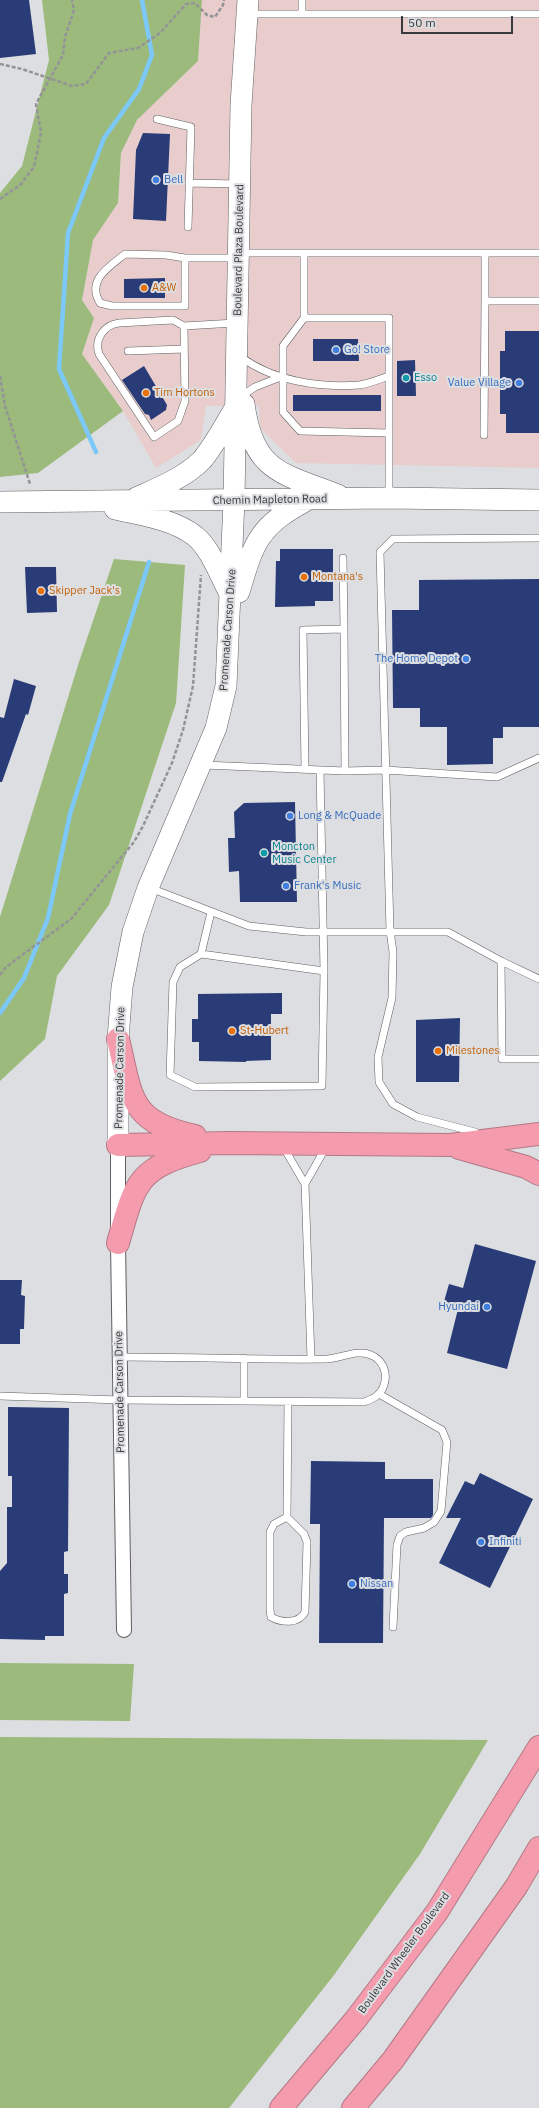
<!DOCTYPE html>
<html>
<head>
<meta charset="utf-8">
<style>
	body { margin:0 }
	#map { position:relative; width:539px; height:2108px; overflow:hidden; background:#dddee1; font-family:"IBM Plex Sans",sans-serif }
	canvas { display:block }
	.scale { position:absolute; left:401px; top:16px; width:112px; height:18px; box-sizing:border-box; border:2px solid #38393a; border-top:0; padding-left:5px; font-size:12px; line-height:14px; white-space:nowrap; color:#38393a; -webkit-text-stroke:3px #dddee1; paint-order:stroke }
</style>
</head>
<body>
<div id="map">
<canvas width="539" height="2108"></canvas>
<div class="scale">50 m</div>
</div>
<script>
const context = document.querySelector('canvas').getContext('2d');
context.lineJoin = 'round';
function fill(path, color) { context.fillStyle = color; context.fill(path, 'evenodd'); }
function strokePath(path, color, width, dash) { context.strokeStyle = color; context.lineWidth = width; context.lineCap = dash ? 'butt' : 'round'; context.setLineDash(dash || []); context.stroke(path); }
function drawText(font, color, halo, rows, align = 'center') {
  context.font = font + ' "IBM Plex Sans",sans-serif'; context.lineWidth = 4; context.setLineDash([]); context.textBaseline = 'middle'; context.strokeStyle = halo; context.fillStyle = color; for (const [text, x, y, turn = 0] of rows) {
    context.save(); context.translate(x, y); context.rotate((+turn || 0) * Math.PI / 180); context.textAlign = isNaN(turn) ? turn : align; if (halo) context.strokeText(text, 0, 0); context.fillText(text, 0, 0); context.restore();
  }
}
fill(new Path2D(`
	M202,0H539V468L296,463L260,428L259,405L206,406L201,440L156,468L123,411L82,354L94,318L82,300L93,240L118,203L121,153L137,120L198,61Z`), '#e8cdcc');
fill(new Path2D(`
	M42,0H202L198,61L137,120L121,153L118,203L93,240L82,300L94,318L82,354L123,411L38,473L0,477V193L22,166L49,60Z
	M114,559L185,565L176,703L109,905L57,976L45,1039L0,1081V917L79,662Z
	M0,1663L134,1664L130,1721L0,1720Z
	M0,1737L488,1740L420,1854L334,1975L229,2108H0Z`), '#9cba7c');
strokePath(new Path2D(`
	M96,452L59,369L68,233L104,138L139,89L152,55L142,0
	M0,1013L24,978L48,918L70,814L149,562`), '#7cc8f9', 4.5);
fill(new Path2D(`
	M0,0H29L36,54L0,58Z
	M143,133L170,134L166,221L133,219L136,150Z
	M165,278V298H124V279Z
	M505,331H539V433H506V414H500V351H505Z
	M313,339H358L359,361H313Z
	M415,360L416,396H397V361Z
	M144,366L167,405L166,410L151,420L149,415L145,414L122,380Z
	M293,395H381V411H293Z
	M280,549H333V601H315V606L275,607L276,561H280Z
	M25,567H56L57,612L27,613Z
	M539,579V727H503V738H493V764L447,765V727H420V708H393L392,610H419V580Z
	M14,679L36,686L28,715L26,714L2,782H0V717L4,718Z
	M295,802L297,902H240L239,871L229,872L228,838H235L234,812L244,803Z
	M282,993V1014H271V1060L246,1061V1062L199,1061V1042H192V1019H198V994Z
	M460,1018L459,1082H416V1020Z
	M475,1244L536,1261L507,1369L447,1353L458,1309L443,1305L449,1284L463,1288Z
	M0,1280H22L21,1295L25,1296L24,1329H20V1344H0Z
	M8,1407L69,1408L68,1551L64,1552V1574H68V1593L64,1594V1636H45V1640L0,1639V1571L7,1563V1507H12V1476H8Z
	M311,1461L385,1462V1479H433V1515L431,1518H384L383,1643H319L320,1524H310Z
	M480,1473L533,1499L490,1588L439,1563L461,1518H446L465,1481L474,1485Z`), '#293c77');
const lane = new Path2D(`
	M302,0V14
	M248,14H539
	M157,119L191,127L188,227
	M189,183L238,184
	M239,253H539
	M304,253V318H389V495
	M485,253V301H539
	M185,258V306H112L100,303C86,280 109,267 125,254L166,255L185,258H238
	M304,318L283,346V412L300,431L389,433
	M184,326L185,401L178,421L154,437L99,354C94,339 104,325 119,323L173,320L184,326L235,323
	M128,351L184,349
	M241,357C273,381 320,388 359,385C369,384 380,379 389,376
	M243,395L255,387L283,376
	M484,435L485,301
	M343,558L344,629
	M204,765L345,771L385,770L497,777L539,758
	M305,769L303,630L344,629L345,771
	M320,770L324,971
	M150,888L249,926L306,932H448L501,961L539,979
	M201,954L324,971L322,1086L195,1087L170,1075L173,982L180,967L201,954L211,912
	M501,961L502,1059H539
	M475,1132L417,1117L393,1104L379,1082L378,1057L392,998L393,952L390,931L380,552L393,539L539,538
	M284,1148L305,1184L311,1359
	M305,1184L326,1147
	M244,1358V1401
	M379,1394L442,1430L447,1442L441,1511L434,1522L424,1528L406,1532L400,1536L397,1545L393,1627
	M0,1396L120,1400L364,1402C373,1399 381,1395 384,1385C388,1373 383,1360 371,1355C358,1349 341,1358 327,1359C258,1360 189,1357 120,1357
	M287,1517L304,1534L307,1542L305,1612C299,1624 282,1623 271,1617L270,1610V1532L274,1524L287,1517L288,1402`);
const street = new Path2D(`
	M118,1145V1243L124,1630`);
const secondary = new Path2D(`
	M244,404C253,472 281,473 338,495
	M136,498C158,488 184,478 202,460C215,444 225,425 235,408
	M0,502L389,498L539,500
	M115,509C141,515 173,519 195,536C211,549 220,576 230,594
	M239,592C254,541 259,526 307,500
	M118,1145V1039L122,987L133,932L148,888L216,728L226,686L234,500L241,105L248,0`);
const highway = new Path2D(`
	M118,1039C132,1098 129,1122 195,1136
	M118,1145L230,1143L450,1145L539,1134
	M459,1148L526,1167L539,1174
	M118,1243C135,1184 136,1168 200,1151
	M281,2108L356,2019L437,1912L539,1747
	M353,2108L393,2060L516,1887L539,1848`);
strokePath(lane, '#5e5f61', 8);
strokePath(street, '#5e5f61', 16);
strokePath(secondary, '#5e5f61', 22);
strokePath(highway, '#b27985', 24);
strokePath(new Path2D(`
	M0,64L22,69L72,86L86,84L109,53L138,48L160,33L186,4L195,3L207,15L215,17L223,5L224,0
	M0,199L20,185L34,167L41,133L36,104L63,55L65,37L74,10L72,0
	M0,376L5,406L30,484
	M0,975L6,967L71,919L134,842L143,826L172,763L183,730L193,686L201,575`), '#939496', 2.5, [4, 2]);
strokePath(lane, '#fff', 7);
strokePath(street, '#fff', 14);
strokePath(secondary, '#fff', 21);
strokePath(highway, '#f49cae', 22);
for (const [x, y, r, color] of [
	[156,180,4,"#3f7fe0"],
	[144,288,4,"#e8710a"],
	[336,350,4,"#3f7fe0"],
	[406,378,4,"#0f9aa8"],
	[519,383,4,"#3f7fe0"],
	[146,393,4,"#e8710a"],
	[304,577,4,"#e8710a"],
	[41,591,4,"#e8710a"],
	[466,659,4,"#3f7fe0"],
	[290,816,4,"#3f7fe0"],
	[264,853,4,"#0f9aa8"],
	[286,886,4,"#3f7fe0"],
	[232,1031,4,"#e8710a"],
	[438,1051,4,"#e8710a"],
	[487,1307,4,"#3f7fe0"],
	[481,1542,4,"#3f7fe0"],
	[352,1584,4,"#3f7fe0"]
]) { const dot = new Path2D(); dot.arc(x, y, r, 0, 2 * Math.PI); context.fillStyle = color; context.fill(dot); strokePath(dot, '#dddee1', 1.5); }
drawText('11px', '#366cbe', '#dddee1', [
	["Bell",164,180],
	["Go! Store",344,350],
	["Value Village",511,383,"right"],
	["The Home Depot",458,659,"right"],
	["Long & McQuade",298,816],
	["Frank's Music",294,886],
	["Hyundai",479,1307,"right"],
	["Infiniti",489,1542],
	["Nissan",360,1584]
], 'left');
drawText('11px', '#38393a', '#dddee1', [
	["Boulevard Plaza Boulevard",239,250,-89],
	["Chemin Mapleton Road",270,500,-1],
	["Promenade Carson Drive",228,630,-86],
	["Promenade Carson Drive",120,1068,-89],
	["Promenade Carson Drive",120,1392,-91],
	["Boulevard Wheeler Boulevard",404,1953,-54]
]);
drawText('11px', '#c56008', '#dddee1', [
	["A&W",152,288],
	["Tim Hortons",154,393],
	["Montana's",312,577],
	["Skipper Jack's",49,591],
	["St-Hubert",240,1031],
	["Milestones",446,1051]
], 'left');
drawText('11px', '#0d838f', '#dddee1', [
	["Esso",414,378],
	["Moncton",272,847],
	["Music Center",272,860]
], 'left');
</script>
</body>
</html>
